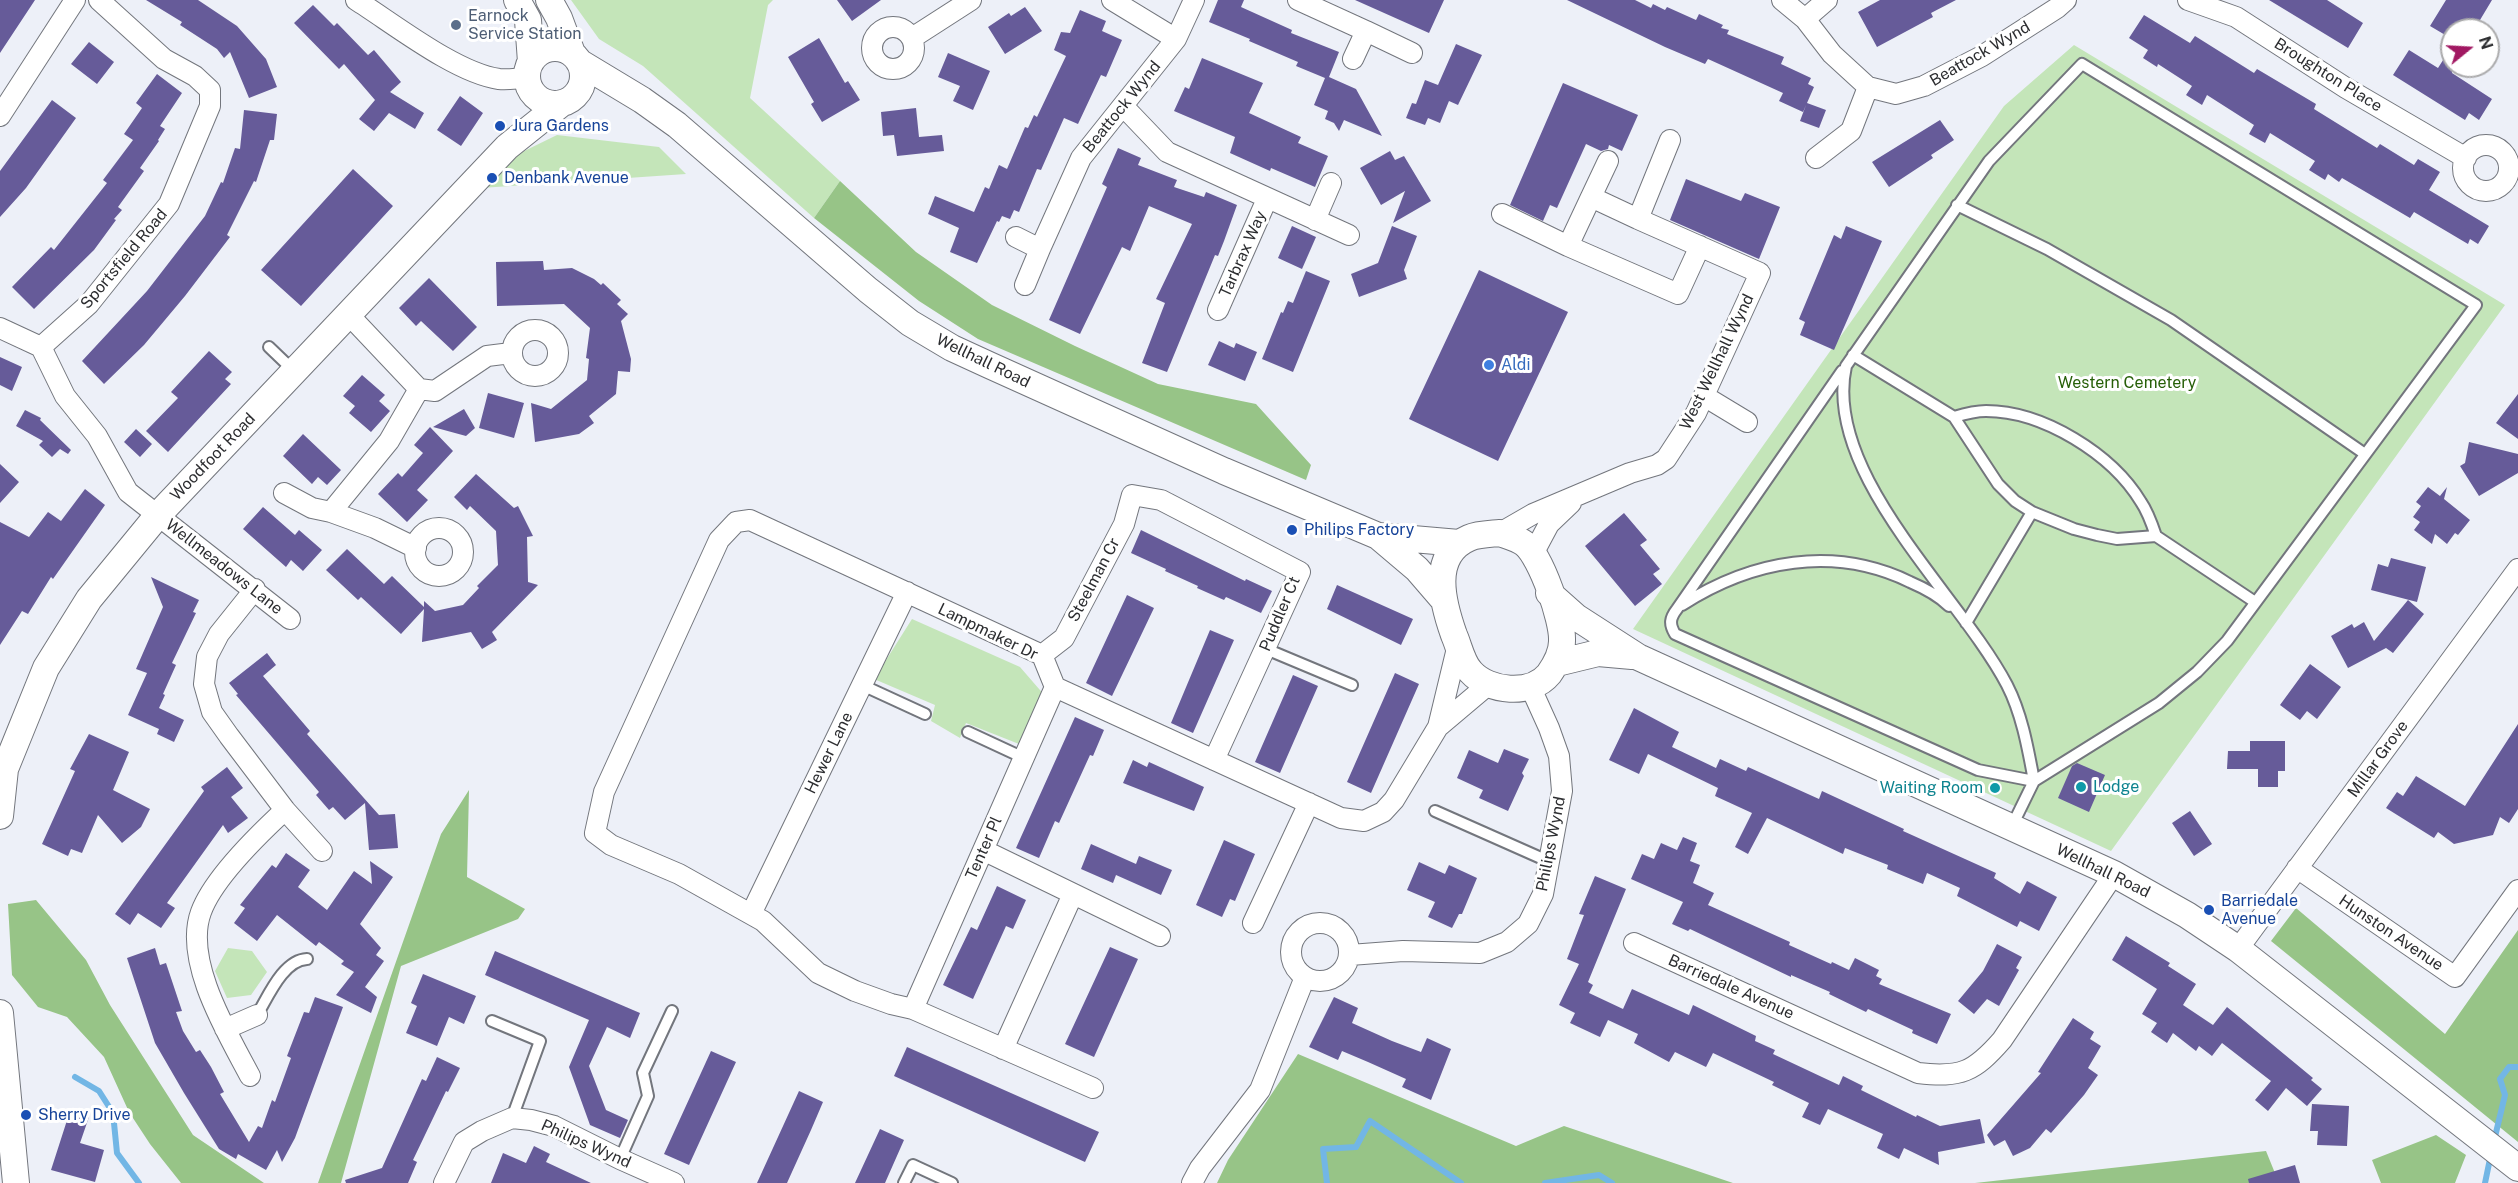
<!DOCTYPE html>
<html>
<head>
<meta charset="utf-8">
<style>
	body { margin:0 }
	#map { position:relative; width:2518px; height:1183px; overflow:hidden; background:#edf0f8; font-family:"Public Sans",sans-serif }
	canvas { display:block }
	.north { position:absolute; left:2440px; top:18px; width:60px; height:60px; box-sizing:border-box; background:#fff; border:2px solid #ababac; border-radius:50%; rotate:72deg; font-size:16px; font-weight:700; line-height:24px; text-align:center; color:#2c2d30 }
	.north::after { content:''; display:block; margin:auto; width:21px; height:27px; background:#a11862; clip-path:polygon(50% 0,100% 100%,50% 72%,0 100%) }
</style>
</head>
<body>
<div id="map">
<canvas width="2518" height="1183"></canvas>
<div class="north">N</div>
</div>
<script>
const context = document.querySelector('canvas').getContext('2d');
context.lineJoin = 'round';
function fill(path, color) { context.fillStyle = color; context.fill(path, 'evenodd'); }
function strokePath(path, color, width, dash) { context.strokeStyle = color; context.lineWidth = width; context.lineCap = dash ? 'butt' : 'round'; context.setLineDash(dash || []); context.stroke(path); }
function drawText(font, color, halo, rows, align = 'center') {
  context.font = font + ' "Public Sans",sans-serif'; context.lineWidth = 6; context.setLineDash([]); context.textBaseline = 'middle'; context.strokeStyle = halo; context.fillStyle = color; for (const [text, x, y, turn = 0] of rows) {
    context.save(); context.translate(x, y); context.rotate((+turn || 0) * Math.PI / 180); context.textAlign = isNaN(turn) ? turn : align; if (halo) context.strokeText(text, 0, 0); context.fillText(text, 0, 0); context.restore();
  }
}
fill(new Path2D(`
	M571,0H773L768,5L750,98L840,181L814,218L643,66L599,39Z
	M2074,45L2505,305L2111,851L1633,629L2004,106Z
	M557,135L659,147L686,174L481,188L510,158Z
	M912,619L1020,667L1046,697L1024,746L966,723L960,738L931,721L935,705L874,679Z
	M228,948L252,951L267,972L251,995L227,998L215,971Z`), '#c4e5b9');
fill(new Path2D(`
	M840,181L916,252L992,305L1075,346L1158,384L1256,404L1311,465L1306,480L978,339L919,301L814,218Z
	M469,790L467,877L525,909L518,919L401,966L341,1183H318L441,834Z
	M36,900L86,960L110,1005L193,1135L264,1183H181L150,1144L129,1112L104,1057L67,1017L38,1007L12,975L8,904Z
	M2296,908L2445,1034L2518,930V1142L2271,941Z
	M1298,1054L1516,1146L1564,1126L1733,1183H1217L1228,1160Z
	M2436,1135L2466,1155L2455,1183H2381L2372,1160Z
	M2266,1151L2279,1183H1975Z`), '#97c487');
strokePath(new Path2D(`
	M75,1077L99,1091L113,1113L117,1153L139,1183
	M2494,1141L2505,1095L2500,1079L2509,1067H2518
	M1327,1183L1323,1149L1356,1147L1370,1121L1461,1183
	M1545,1183L1599,1175L1612,1183
	M2485,1183L2491,1154`), '#72b6e5', 6);
fill(new Path2D(`
	M0,0H35L0,53Z
	M146,0H198L237,26L266,59L277,87L249,98L230,52L224,58L217,49L180,25L182,22Z
	M837,0H881L852,21Z
	M1218,0H1244L1241,7L1292,30L1291,33L1339,52L1329,77L1356,89L1382,136L1344,120L1339,131L1334,123L1325,119L1328,111L1314,105L1325,78L1296,66L1298,62L1249,41L1250,39L1209,22Z
	M1355,0H1444L1429,33Z
	M1567,0H1635L1651,8L1653,4L1665,10L1667,7L1696,20L1699,14L1723,25L1721,28L1729,30L1727,34L1784,57L1781,64L1811,78L1808,84L1814,87L1807,103L1826,110L1819,128L1800,121L1806,105L1803,112L1779,101L1783,93L1708,59L1705,64L1665,47Z
	M1880,0H1956L1931,13L1933,17L1877,47L1858,12Z
	M2269,0H2327L2363,23L2348,48Z
	M2446,0H2492L2474,30H2452V39L2430,26Z
	M313,5L334,26L337,23L368,55L374,50L401,82L390,92L424,113L415,129L389,113L374,131L359,119L375,100L344,64L339,69L294,23Z
	M1025,7L1042,31L1005,54L988,27L1009,13L1011,16Z
	M1080,10L1106,21L1102,31L1122,40L1106,77L1101,75L1078,124L1064,118L1041,170L1037,169L1019,212L1014,210L1010,219L1002,216L999,222L997,221L977,263L950,252L959,228L928,214L935,196L974,212L985,187L989,189L999,165L1007,169L1025,127L1028,128L1034,115L1037,117L1066,56L1054,50L1061,32L1070,33Z
	M2144,15L2190,43L2195,36L2254,73L2257,69L2316,104L2314,109L2377,148L2380,144L2414,165L2418,159L2440,172L2429,190L2489,226L2478,244L2470,239L2468,244L2414,212L2410,218L2342,178L2339,182L2328,174L2325,180L2309,170L2315,161L2270,133L2265,143L2249,134L2254,125L2207,95L2202,105L2186,95L2192,86L2158,64L2157,67L2143,58L2148,50L2129,38Z
	M819,38L845,83L848,81L860,100L822,122L811,104L814,102L788,57Z
	M89,42L114,62L97,84L71,64Z
	M1456,44L1482,55L1458,105L1449,101L1440,123L1428,118L1425,125L1406,118L1412,103L1416,104L1425,80L1438,85Z
	M2452,46V73L2492,99L2479,120L2469,113L2465,120L2393,75L2409,50L2438,68Z
	M948,53L990,71L973,110L953,101L960,86L938,77Z
	M1202,58L1263,83L1249,113L1301,137L1298,143L1328,156L1315,187L1271,168L1270,171L1230,153L1235,137L1174,111L1185,87L1189,89Z
	M157,74L182,93L160,126L165,129L158,140L159,141L140,168L144,171L118,207L122,210L114,219L116,220L94,250L34,309L12,287L51,247L54,250L107,183L103,180L133,140L124,134L142,108L136,103Z
	M1563,83L1638,115L1622,151L1609,145L1608,149L1601,151L1586,144L1557,208L1550,205L1543,221L1510,205Z
	M460,96L483,113L461,146L437,130Z
	M52,100L76,118L26,188L0,217V171Z
	M916,108L919,137L942,135L944,151L897,156L894,135L883,136L881,112Z
	M244,110L277,114L274,140H270L256,182L254,181L227,235L230,237L185,296L144,345L104,384L82,361L147,291L205,216L221,182L223,183L235,148L240,149Z
	M1940,120L1954,140L1931,155L1933,158L1889,187L1872,162Z
	M1118,148L1141,158L1138,165L1177,180L1174,187L1204,197L1206,192L1237,205L1224,241L1218,256L1215,255L1167,372L1142,363L1165,303L1156,299L1192,224L1149,206L1130,251L1122,247L1080,334L1049,320L1107,187L1102,184Z
	M1390,151L1395,160L1404,156L1431,201L1393,223L1405,191L1381,205L1360,168Z
	M353,169L393,206L301,306L261,270Z
	M1686,179L1741,201L1745,193L1780,207L1759,259L1670,220Z
	M1292,226L1316,237L1302,269L1278,258Z
	M1392,226L1417,236L1404,270L1407,279L1359,297L1351,274L1378,263Z
	M1846,226L1882,241L1834,350L1800,335L1805,322L1799,319L1834,235L1841,239Z
	M543,261L544,270L572,268L594,279L601,285L603,283L621,300L617,304L628,314L621,321L631,359L630,372L618,371L616,394L589,416L594,423L579,434L535,442L531,403L551,409L587,380L589,359L586,358L590,328L564,304L497,306L496,262Z
	M1479,270L1568,312L1498,461L1409,419Z
	M1306,271L1330,281L1293,372L1262,359L1281,312L1283,313L1288,301L1293,303Z
	M429,278L477,327L453,351L421,321L416,326L399,308Z
	M1219,341L1234,348L1236,343L1257,352L1245,381L1208,365Z
	M209,351L232,372L225,379L231,384L168,452L146,431L178,398L171,392Z
	M0,357L22,367L12,391L0,385Z
	M362,375L385,395L379,401L390,411L371,432L349,413L355,406L343,396Z
	M488,393L524,403L514,438L479,428Z
	M2518,394V439L2496,423Z
	M464,409L475,428L466,436L433,427Z
	M25,410L41,418L40,420L71,450L68,454L60,449L52,457L39,445L43,441L16,426Z
	M430,427L453,451L417,490L428,500L407,522L378,494L398,473L402,477L423,453L414,445Z
	M136,429L152,444L140,457L124,442Z
	M303,434L341,470L327,485L318,477L312,484L283,456Z
	M2469,442L2518,454V473L2479,496L2460,466L2465,463Z
	M0,464L19,482L0,503Z
	M476,474L514,508L518,506L533,536L527,537L528,582L538,585L492,632L497,640L482,649L471,632L422,642L424,609L401,634L361,597L358,600L326,570L347,549L384,584L392,576L424,607V601L435,611L463,605L479,588L477,586L498,565L496,531L470,506L467,510L454,497Z
	M2428,487L2440,496L2447,487L2444,499L2470,520L2458,535L2455,533L2447,544L2435,534L2432,544L2414,530L2420,522L2413,517L2421,506L2416,502Z
	M85,489L105,505L53,579L51,577L28,614L22,611L0,645V522L29,537L48,512L61,521Z
	M263,507L295,535L299,530L322,550L303,571L291,560L286,567L243,529Z
	M1624,513L1647,540L1640,545L1660,569L1653,574L1662,584L1635,606L1585,546Z
	M1141,530L1245,581L1246,579L1272,591L1261,613L1226,597L1224,600L1197,588L1198,586L1165,571L1166,569L1131,553Z
	M2391,558L2426,567L2417,602L2371,590L2378,564L2388,567Z
	M151,577L199,600L193,612L196,613L172,663L176,665L163,694L165,695L159,708L184,720L174,742L157,734L159,729L128,715L147,673L136,669L163,607Z
	M1337,585L1413,619L1401,645L1327,609Z
	M1127,595L1154,608L1112,696L1086,683Z
	M2408,600L2424,614L2393,653L2386,648L2348,668L2331,636L2352,624L2354,628L2364,622L2374,641Z
	M1210,630L1234,640L1193,733L1171,723Z
	M267,653L276,665L263,676L310,731L307,734L379,815L395,814L398,848L369,850L365,803L345,820L333,807L329,810L316,795L319,792L236,695L238,694L229,683Z
	M2310,664L2341,687L2317,719L2307,711L2300,720L2280,705Z
	M1395,673L1419,684L1371,793L1347,782Z
	M1293,675L1318,686L1280,773L1255,762Z
	M1634,708L1679,732L1672,747L1716,768L1720,759L1746,771L1748,767L1819,799L1822,791L1904,829L1903,831L1996,873L1994,878L2020,894L2027,881L2057,897L2039,931L2020,921L2017,927L1957,896L1960,888L1927,873L1923,884L1887,869L1888,865L1845,848L1843,854L1767,818L1748,854L1735,847L1752,813L1715,796L1718,788L1648,754L1639,774L1609,760Z
	M1075,717L1104,730L1093,756L1090,755L1059,823L1055,821L1039,858L1016,848Z
	M2518,724V809L2509,823L2500,817L2493,835L2454,844L2438,832L2434,838L2386,808L2397,792L2403,796L2416,776L2465,806Z
	M89,734L129,752L113,790L150,809L141,827L122,843L98,815L82,853L71,849L68,856L42,844L75,771L70,769Z
	M2250,741H2285V771H2278V787H2258V769H2227L2228,751H2250Z
	M1504,749L1529,759L1522,773L1524,776L1508,811L1479,798L1483,790L1457,778L1469,750L1498,763Z
	M1133,760L1147,767L1149,762L1204,787L1194,811L1123,783Z
	M2077,763L2105,775L2089,812L2058,798L2072,766Z
	M227,767L243,788L231,797L248,818L228,833L223,825L167,903L175,908L161,928L138,913L130,925L115,914L204,791L201,787Z
	M2190,811L2212,844L2194,856L2172,823Z
	M1683,837L1697,843L1690,861L1700,865L1693,883L1714,893L1708,905L1790,942L1789,945L1831,964L1832,962L1849,970L1855,958L1879,970L1876,976L1882,979L1879,984L1951,1014L1937,1044L1912,1033L1913,1030L1868,1009L1866,1012L1829,994L1830,992L1791,975V977L1690,929L1688,931L1672,924L1683,902L1631,879L1642,854L1654,859L1661,843L1677,850Z
	M1224,840L1255,854L1235,901L1230,899L1222,917L1196,905Z
	M1091,844L1136,864L1139,856L1172,870L1161,895L1116,875L1113,883L1081,869Z
	M286,853L310,870L298,887L327,910L354,871L372,884L370,861L393,877L360,924L381,948L376,955L384,961L365,987L377,997L371,1013L336,995L354,972L341,964L344,961L319,942L316,946L277,915L257,941L234,923L245,908L240,905L272,865L276,868Z
	M1419,862L1445,874L1449,865L1477,878L1462,914H1459L1452,928L1428,917L1435,902L1407,890Z
	M1595,876L1626,889L1588,982L1593,985L1589,993L1623,1009L1632,989L1689,1015L1693,1005L1756,1036L1755,1041L1775,1050L1773,1054L1839,1085L1843,1076L1863,1086L1861,1090L1916,1117L1917,1115L1940,1126L1980,1119L1985,1143L1938,1152L1939,1165L1904,1148L1899,1159L1877,1148L1883,1134L1828,1109L1820,1125L1802,1117L1809,1103L1772,1085L1774,1082L1713,1053L1706,1067L1675,1052L1669,1062L1634,1043L1638,1034L1608,1020L1600,1037L1570,1023L1575,1013L1559,1005L1579,964L1567,959L1584,915L1579,914Z
	M997,886L1026,900L1013,929L1006,926L973,999L943,985L971,927L977,930Z
	M2126,936L2170,963L2168,966L2196,984L2183,1005L2213,1025L2227,1007L2313,1078L2311,1080L2322,1089L2307,1106L2286,1088L2268,1111L2255,1100L2271,1081L2222,1043L2212,1056L2199,1046L2196,1051L2173,1033L2167,1043L2151,1032L2157,1023L2142,1014L2157,989L2112,960Z
	M1997,944L2022,957L2016,968L2019,970L1999,1006L1987,999L1974,1014L1958,1001L1983,971Z
	M1110,947L1138,959L1094,1057L1065,1044Z
	M155,948L160,965L166,963L182,1011L176,1012L183,1031L196,1052L200,1050L211,1067L224,1092L220,1094L249,1142L258,1126L262,1128L272,1100L275,1102L291,1058L287,1056L304,1012L309,1013L315,997L343,1007L295,1138L282,1162L277,1150L266,1170L238,1154L236,1159L219,1149L184,1093L155,1043L127,958Z
	M495,951L640,1013L630,1038L607,1027L589,1066L606,1110L628,1120L620,1138L590,1125L569,1067L589,1020L485,975Z
	M423,974L476,996L464,1024L449,1017L437,1046L406,1033L417,1006L411,1003Z
	M1334,997L1358,1008L1352,1023L1392,1041L1421,1052L1427,1038L1451,1049L1431,1100L1402,1087L1406,1079L1368,1062L1342,1051L1338,1060L1309,1047Z
	M2073,1018L2094,1032L2090,1039L2101,1046L2088,1068L2098,1075L2084,1095L2051,1133L2046,1129L2030,1148L2013,1156L2005,1140L1994,1146L1987,1135L2041,1073L2038,1072Z
	M907,1047L1099,1132L1085,1162L894,1076Z
	M711,1051L736,1062L689,1165L664,1154Z
	M437,1057L460,1068L448,1092L446,1091L413,1160L417,1162L408,1183H346L345,1180L382,1168L422,1079L426,1081Z
	M799,1091L823,1102L811,1130L787,1183H757Z
	M2312,1104L2349,1106L2347,1146L2317,1145L2318,1131H2310Z
	M70,1111L89,1117L80,1143L104,1150L95,1182L51,1170Z
	M880,1129L904,1140L885,1183H855Z
	M534,1146L550,1154L546,1162L591,1183H491L503,1153L526,1163Z
	M2295,1165L2300,1183H2249L2248,1179Z`), '#665b99');
const service = new Path2D(`
	M1957,205L2047,249L2171,320L2365,454
	M269,347L294,371
	M1853,355L1954,417L1998,484L2015,501L2032,512L2074,529L2097,535L2117,539L2156,536L2255,602
	M1842,371L1677,609C1670,618 1669,624 1675,634L1978,770L2034,781
	M1954,417C1964,414 1975,411 1986,411C2043,411 2112,454 2141,502C2148,512 2152,524 2156,536
	M1682,605C1752,560 1834,545 1910,582C1924,588 1939,596 1949,606
	M1966,623L2032,512
	M1266,649L1352,685
	M862,685L925,714
	M968,732L1024,758
	M1435,811L1550,862
	M2011,828L2034,781L2159,703L2197,672L2227,641L2476,305L2082,64L1989,161L1846,366C1822,474 1960,595 2007,685C2022,714 2028,749 2034,781
	M257,1015C268,997 283,960 307,959
	M492,1021L540,1041L512,1118
	M620,1159L648,1096L643,1073L672,1011
	M904,1183L913,1165L952,1183`);
const minor = new Path2D(`
	M356,0C394,24 456,73 499,79C508,80 519,78 528,78
	M1112,0L1176,39
	M1298,0L1366,31
	M1782,0L1805,19L1832,54L1868,87L1896,94L1924,86L1982,56L2057,8L2066,0
	M2188,0L2236,17L2346,88L2466,158
	M1805,19L1827,0
	M872 48a21 21 0 1 1 42 0a21 21 0 1 1-42 0Z
	M912,38L971,0
	M1353,59L1366,31L1412,53
	M1123,106L1167,152L1349,235
	M0,116L75,0
	M2463 168a23 23 0 1 1 46 0a23 23 0 1 1-46 0Z
	M1816,158L1851,131L1868,87
	M1591,197L1608,161
	M1502,214L1568,246
	M1638,219L1591,197L1568,246L1678,294L1700,246
	M1315,220L1331,183
	M1016,237L1040,249L1025,285
	M1040,249L1081,158L1176,39L1194,0
	M1218,310L1267,199
	M349,315L419,389
	M0,328L41,347L65,396L97,436L128,492L290,619
	M512 353a23 23 0 1 1 46 0a23 23 0 1 1-46 0Z
	M41,347L89,304L169,204L210,106V90L195,76L164,59L99,0
	M1704,396L1747,422
	M284,493L312,508L331,512
	M415 552a24 24 0 1 1 48 0a24 24 0 1 1-48 0Z
	M1500,533L1533,514L1630,473L1657,465L1666,459L1696,413L1760,273L1638,219L1670,140
	M416,548L375,528L331,512L389,441L419,389L435,391L487,356L511,353
	M1533,554L1549,524L1571,503
	M255,589L219,634L207,657L204,684L212,712L229,736L285,810L322,851
	M1042,655L1064,638L1124,524L1132,495L1161,500L1300,572L1214,760
	M1438,727L1458,644
	M983,850L1160,936
	M2297,868L2455,977L2518,890
	M751,914L907,592
	M1291 952a29 29 0 1 1 58 0a29 29 0 1 1-58 0Z
	M1253,923L1309,803
	M1634,943L1918,1073C1961,1078 1974,1072 2002,1040L2114,874
	M2238,949L2518,569
	M1350,955L1403,951L1480,953L1507,942L1528,924L1543,894L1562,791L1559,756L1549,728L1530,686
	M913,1009L1055,687
	M225,1029L257,1015
	M1003,1049L1073,894
	M250,1076C228,1034 183,961 201,912C213,879 259,834 285,810
	M1093,1088L913,1009L891,1004L855,991L818,973L763,921L679,874L611,845L595,833L604,792L719,540L736,522L750,520L1042,655L1055,687L1341,818L1364,821L1383,812L1394,800L1438,727L1489,684
	M444,1183L464,1142L482,1131L512,1118L531,1120L554,1126L620,1159L674,1183
	M1192,1183L1200,1168L1260,1090L1305,977`);
const tertiary = new Path2D(`
	M517,0L528,20L531,62
	M549,0L559,18L572,53
	M527 76a28 28 0 1 1 56 0a28 28 0 1 1-56 0Z
	M579,62L642,100L677,125L868,290L910,323L952,348L989,365L1224,471L1378,536L1417,569L1442,598
	M1500,533C1508,536 1519,539 1525,544C1541,557 1563,620 1562,641C1562,653 1556,664 1549,674C1531,696 1489,692 1471,672C1462,663 1459,646 1454,635C1443,604 1429,555 1469,538C1478,534 1490,534 1500,533Z
	M1378,536L1459,543
	M1549,593L1576,617L1638,657L2114,874L2187,915L2238,949L2518,1168
	M1557,663L1598,653L1632,656
	M0,816L5,769L46,668L89,599L158,515L507,147L562,103
	M0,1013L16,1183`);
strokePath(service, '#73767d', 14);
strokePath(minor, '#73767d', 22);
strokePath(tertiary, '#73767d', 28);
strokePath(service, '#fff', 10);
strokePath(minor, '#fff', 20);
strokePath(tertiary, '#fff', 26);
for (const [x, y, r, color] of [
	[456,25,6,"#5c6f8a"],
	[500,126,6,"#1a4fb4"],
	[492,178,6,"#1a4fb4"],
	[1489,365,6,"#3f7fe0"],
	[1292,530,6,"#1a4fb4"],
	[2081,787,6,"#0f9aa8"],
	[1995,788,6,"#0f9aa8"],
	[2209,910,6,"#1a4fb4"],
	[26,1115,6,"#1a4fb4"]
]) { const dot = new Path2D(); dot.arc(x, y, r, 0, 2 * Math.PI); context.fillStyle = color; context.fill(dot); strokePath(dot, '#fff', 2); }
drawText('16px', '#4e5e75', '#fff', [
	["Earnock",468,16],
	["Service Station",468,34]
], 'left');
drawText('16px', '#2c2d30', '#fff', [
	["Beattock Wynd",1980,54,-30],
	["Broughton Place",2328,75,32],
	["Beattock Wynd",1122,107,-51],
	["Tarbrax Way",1243,254,-66],
	["Sportsfield Road",124,259,-50],
	["Wellhall Road",983,361,26],
	["West Wellhall Wynd",1717,362,-64],
	["Woodfoot Road",213,457,-46],
	["Wellmeadows Lane",224,567,38],
	["Steelman Cr",1094,580,-62],
	["Puddler Ct",1280,614,-67],
	["Lampmaker Dr",988,632,26],
	["Hewer Lane",829,753,-64],
	["Millar Grove",2378,759,-54],
	["Philips Wynd",1551,844,-79],
	["Tenter Pl",984,848,-66],
	["Wellhall Road",2103,871,26],
	["Hunston Avenue",2391,933,34],
	["Barriedale Avenue",1731,987,24],
	["Philips Wynd",586,1144,24]
]);
drawText('16px', '#164399', '#fff', [
	["Jura Gardens",512,126],
	["Denbank Avenue",504,178],
	["Philips Factory",1304,530],
	["Barriedale",2221,901],
	["Avenue",2221,919],
	["Sherry Drive",38,1115]
], 'left');
drawText('16px', '#366cbe', '#fff', [
	["Aldi",1501,365]
], 'left');
drawText('16px', '#275f08', '#fff', [
	["Western Cemetery",2127,383]
]);
drawText('16px', '#0d838f', '#fff', [
	["Lodge",2093,787],
	["Waiting Room",1983,788,"right"]
], 'left');
</script>
</body>
</html>
